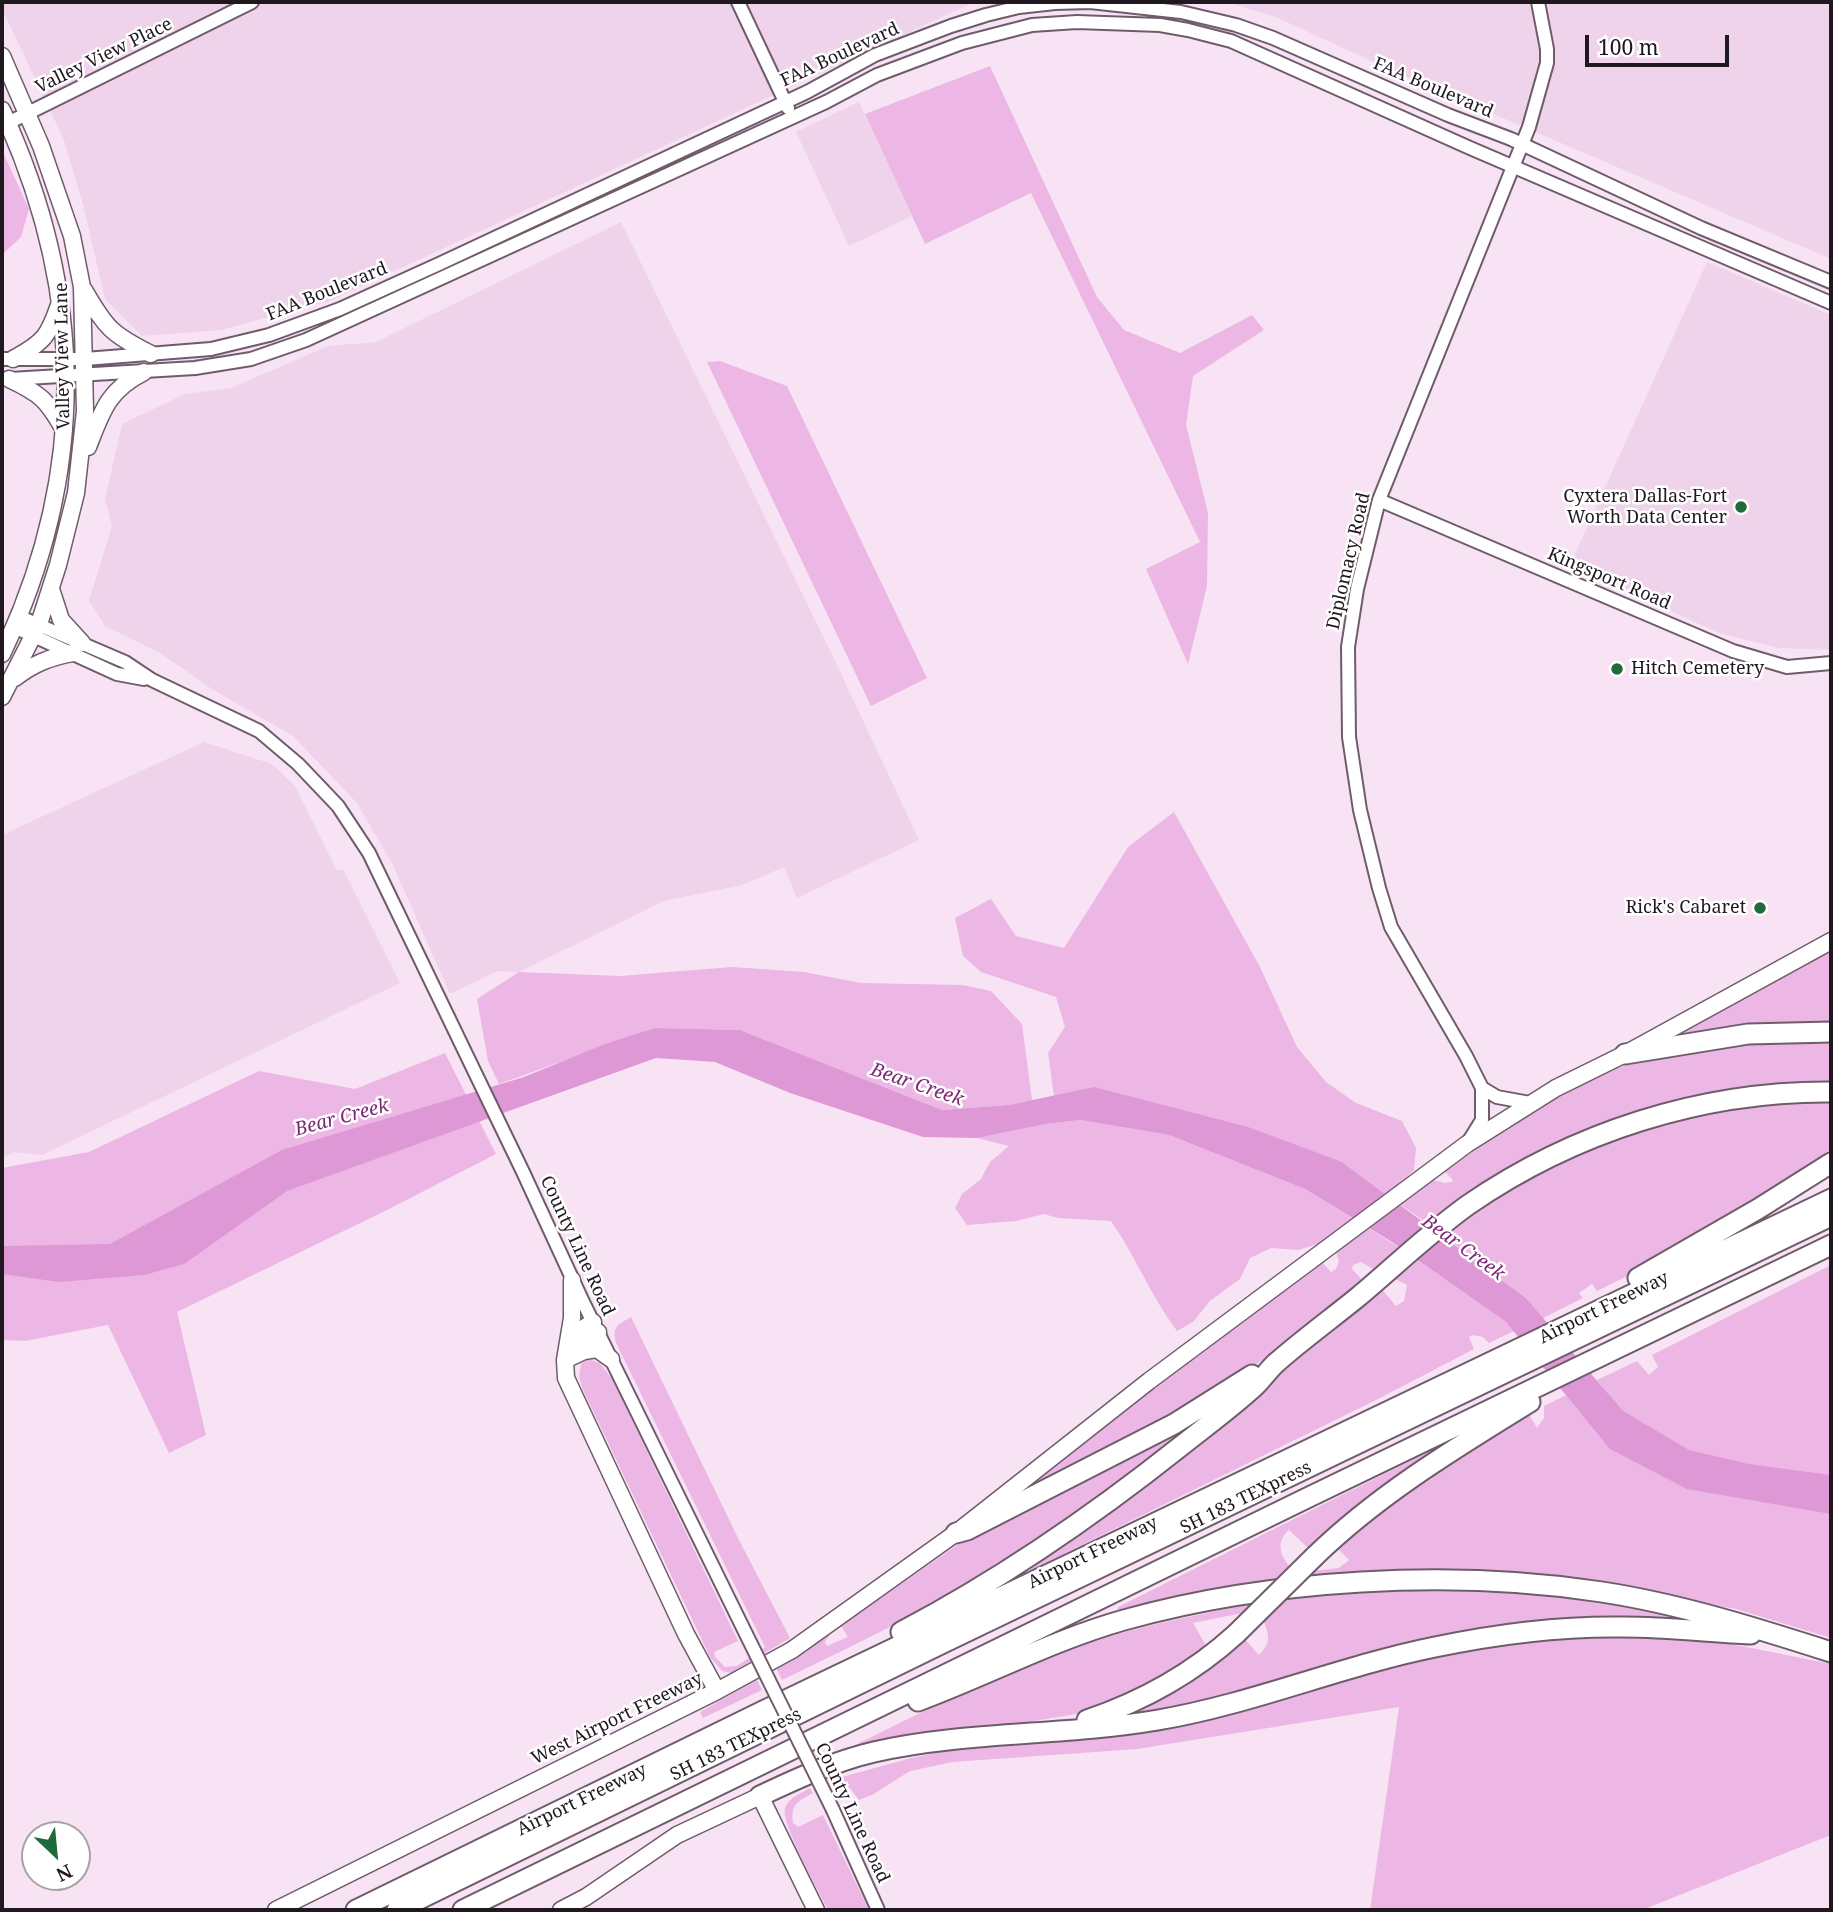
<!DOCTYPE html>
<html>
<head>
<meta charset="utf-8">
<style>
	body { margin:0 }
	#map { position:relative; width:1833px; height:1912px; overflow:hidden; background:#f8e3f5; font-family:"Noto Serif",serif }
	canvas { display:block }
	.frame { position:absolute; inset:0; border:4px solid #1f181e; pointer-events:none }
	.north { position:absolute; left:21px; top:1821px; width:70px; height:70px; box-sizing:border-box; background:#fff; border:2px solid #a5a3a5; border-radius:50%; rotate:154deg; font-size:19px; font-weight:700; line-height:28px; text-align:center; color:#1f181e }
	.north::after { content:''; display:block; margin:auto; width:24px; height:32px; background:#1e6a39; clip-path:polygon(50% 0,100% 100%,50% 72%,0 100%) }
	.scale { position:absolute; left:1585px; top:35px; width:144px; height:32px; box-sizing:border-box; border:4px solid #1f181e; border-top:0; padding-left:9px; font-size:21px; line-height:24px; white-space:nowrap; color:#1f181e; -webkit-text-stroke:5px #fff; paint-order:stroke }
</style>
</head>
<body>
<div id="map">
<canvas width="1833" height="1912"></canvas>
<div class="frame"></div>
<div class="north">N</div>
<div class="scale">100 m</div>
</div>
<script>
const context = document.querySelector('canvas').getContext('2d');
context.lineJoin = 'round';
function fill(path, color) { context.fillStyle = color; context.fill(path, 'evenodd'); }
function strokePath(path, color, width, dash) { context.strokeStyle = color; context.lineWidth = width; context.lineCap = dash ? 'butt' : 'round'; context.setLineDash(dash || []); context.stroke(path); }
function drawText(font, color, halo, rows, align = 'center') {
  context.font = font + ' "Noto Serif",serif'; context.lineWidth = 5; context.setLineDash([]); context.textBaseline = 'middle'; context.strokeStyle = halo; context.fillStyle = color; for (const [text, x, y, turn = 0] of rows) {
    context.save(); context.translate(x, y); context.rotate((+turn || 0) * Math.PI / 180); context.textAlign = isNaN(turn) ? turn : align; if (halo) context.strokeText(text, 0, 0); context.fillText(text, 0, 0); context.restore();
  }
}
fill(new Path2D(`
	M2,2H974L330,301L221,330L142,336L105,299L84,208L64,140L2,9Z
	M1225,2H1831V259L1382,66L1276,17Z
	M859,102L912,216L849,246L796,132Z
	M621,222L837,665L919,840L797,898L784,867L742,885L664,901L519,972L498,971L450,994L392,863L356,802L293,736L212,689L160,653L105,626L89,601L112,526L105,499L122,424L185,394L231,388L328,346L376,342Z
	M1707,262L1831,315V650L1779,648L1719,633L1570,565Z
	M204,742L272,764L295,786L337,871L343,869L400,983L42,1155L14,1152L2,1158V835Z`), '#eed3ea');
fill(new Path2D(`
	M990,66L1097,297L1124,330L1180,353L1252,315L1264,330L1193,376L1186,425L1208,513L1207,586L1188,664L1146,569L1200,542L1031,193L925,244L865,114Z
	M2,150L29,209L21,237L2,255Z
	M720,361L787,386L927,678L871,706L707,362Z
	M1174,812L1260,967L1297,1047L1326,1082L1356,1103L1402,1121L1416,1148L1414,1170L1387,1195L1342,1162L1098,1089L1054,1096L1048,1053L1065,1027L1056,997L981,972L963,956L955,918L991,899L1016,936L1064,948L1128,847Z
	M1831,948V1025L1665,1041Z
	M732,967L804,972L861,983L963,985L991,991L1022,1024L1032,1100L1009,1105L942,1110L740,1030L655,1028L499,1084L488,1061L477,999L519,972L620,976Z
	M1831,1037V1082C1743,1085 1639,1099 1560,1142C1515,1167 1472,1197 1428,1224L1400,1204L1433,1180L1445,1183L1452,1182L1453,1180L1445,1172C1512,1123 1579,1076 1661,1054C1672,1051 1685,1047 1697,1045C1741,1039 1787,1039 1831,1037Z
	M445,1053L496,1154L385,1211L177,1312L206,1435L169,1453L108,1325L25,1341L2,1340V1168L89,1152L259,1071L355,1089Z
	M1831,1101V1157L1658,1261L1597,1291L1592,1284L1579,1293L1583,1298L1543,1318L1526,1298L1443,1236C1567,1144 1678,1106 1831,1101Z
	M1080,1120L1169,1135L1305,1189L1352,1218L1318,1244L1298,1250L1271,1248L1250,1258L1240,1279L1210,1301L1193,1322L1177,1331C1150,1295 1136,1257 1111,1221L1058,1218L1044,1214L1016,1221L967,1225L955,1208L962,1194L981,1179L990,1162L1009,1146L977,1138L1046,1124Z
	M1368,1228L1400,1248L1375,1270L1361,1262L1353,1265L1352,1269L1362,1280L1274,1352L1215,1393L1021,1494L1020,1486L1316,1266L1323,1263L1331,1272L1336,1269L1339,1261L1336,1252Z
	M1416,1259L1506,1322L1514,1331L1489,1343L1483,1337L1472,1335L1469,1337L1474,1349L1380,1398L1025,1573L1112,1512L1381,1288L1396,1306L1404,1301L1407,1285L1393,1278Z
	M1831,1265V1638L1736,1609L1591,1582L1296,1580L1303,1572L1339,1568L1349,1560L1332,1543L1372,1511L1529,1414L1537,1428L1544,1418V1406L1566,1395L1581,1414L1615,1403L1597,1380L1637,1361L1649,1375L1658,1367L1652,1355Z
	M631,1317L739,1540L790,1638L731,1673L722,1671L710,1657L582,1388L579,1376L581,1364L588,1359L600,1363L612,1379L738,1641L714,1652L715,1657L725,1667L737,1666L765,1647L616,1343C612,1327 617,1325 631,1317Z
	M1185,1427V1431C1121,1478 1058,1529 990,1571C923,1612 852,1646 782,1680L776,1668L806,1651L827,1635L830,1634L825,1642L827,1646L848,1637L841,1626L970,1536Z
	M1460,1436L1378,1491L1308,1548L1289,1530C1275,1542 1280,1556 1291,1568L1279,1581L1117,1612L1118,1607Z
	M1411,1591C1485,1591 1557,1594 1630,1606C1662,1611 1693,1618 1725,1625L1400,1647L1190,1703L1141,1712V1708L1243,1637L1259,1655C1272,1642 1269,1635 1263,1620L1271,1616L1272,1606L1276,1601L1337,1594Z
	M1257,1603L1252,1611L1193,1623L1208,1649L1168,1676L1088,1712L862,1750L859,1743C934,1707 1009,1666 1090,1642C1145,1625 1201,1614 1257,1603Z
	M1580,1635L1712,1640L1831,1664V1835L1642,1910H1370L1399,1707L1137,1749L953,1762L910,1771L872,1795L859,1800L850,1788L833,1785L831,1780L911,1758L954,1749L1135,1734L1239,1709L1433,1655L1498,1642Z
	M757,1680L762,1690L703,1718L700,1712Z
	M810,1788L813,1793C798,1801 790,1805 793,1823L798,1827L823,1815L869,1910H828C820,1894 780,1822 785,1808C789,1797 801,1793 810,1788Z`), '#ecb7e4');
fill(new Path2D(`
	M655,1028L740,1030L942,1110L1009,1105L1094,1087L1248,1127L1342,1162L1526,1298L1623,1411L1689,1450L1748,1464L1831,1475V1514L1687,1489L1610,1449L1506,1322L1392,1242L1305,1189L1169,1135L1080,1120L1046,1124L977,1138L923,1137L790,1093L715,1062L656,1058L287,1191L184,1264L144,1275L59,1282L2,1274V1246L110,1244L282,1150L524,1077L605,1044Z`), '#df98d6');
const minor = new Path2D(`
	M738,2L788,108
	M8,123L252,2
	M2,359H85L211,349L269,335L340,309L439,264L807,92L875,55L951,26L986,15L1019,7L1055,3L1090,2L1181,12L1236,25L1273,38L1448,115L1511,139L1701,228L1831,282
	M10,379L195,368L251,359L306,340L826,102L877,75L962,43L1032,25L1077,22L1160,25L1188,30L1231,41L1470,148L1831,303
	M1379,500L1733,651L1787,667L1831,663
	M18,616L125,662L152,680L259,731L298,764L338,806L369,853L523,1172L583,1302L746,1634
	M14,627L117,674L144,679
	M1482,1088L1497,1097L1530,1103
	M1469,1141L1482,1120V1088L1466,1056L1391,927L1379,888L1360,810L1349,737L1348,647L1357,589L1379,500L1529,127L1547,63V49L1538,2
	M833,1810L878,1910`);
const major = new Path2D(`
	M2,56L41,146L72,236L82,287L85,411L76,493L58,565L39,624L2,697
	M2,110C86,292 88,473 2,654
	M84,290C106,328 111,334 151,354
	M13,359C45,342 49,335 60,302
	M9,379C41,394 47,400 64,430
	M88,447C102,411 108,390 144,372
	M51,589L61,620L82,643
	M15,678C33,664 50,657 73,653
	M572,1280V1318L565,1360L566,1378L686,1634L717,1691
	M568,1344L570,1337L593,1322
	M571,1349L598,1332
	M565,1360L584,1351L597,1349L611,1359
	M276,1910L717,1691L792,1650L956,1533L1149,1381L1467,1144L1556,1088L1625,1054L1831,941
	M561,1910L586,1897L677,1835L760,1796L816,1910`);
const highway = new Path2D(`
	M1625,1054L1748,1034L1831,1032
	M1638,1278L1758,1209L1831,1163
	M956,1533L967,1530L1174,1424L1252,1375
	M1315,1556C1379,1494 1454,1449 1530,1402
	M901,1632C1000,1580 1093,1516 1181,1446C1205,1427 1231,1408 1254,1387C1262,1380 1268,1370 1276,1363C1302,1340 1331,1319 1358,1297C1395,1266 1429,1233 1468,1205C1574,1132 1702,1091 1831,1092
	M918,1701C988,1675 1053,1640 1124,1620C1271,1579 1451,1569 1602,1592C1680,1604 1756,1628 1831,1652
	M1087,1720C1143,1701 1192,1674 1236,1634
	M760,1796C796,1779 835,1761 874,1752C967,1731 1064,1736 1158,1720C1252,1704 1341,1666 1435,1647C1497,1634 1560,1626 1624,1627C1666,1627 1709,1632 1751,1634
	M356,1910L763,1711L1831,1199
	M397,1910L941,1644L1831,1216
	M463,1910L1307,1498L1831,1245`);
strokePath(minor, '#6e5c6b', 16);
strokePath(major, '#6e5c6b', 19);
strokePath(highway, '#6e5c6b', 23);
strokePath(minor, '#fff', 12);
strokePath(major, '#fff', 16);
strokePath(highway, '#fff', 19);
const minorBridge = new Path2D(`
	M746,1634L833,1810`);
const highwayBridge = new Path2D(`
	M1236,1634L1315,1556`);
strokePath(minorBridge, '#6e5c6b', 16, []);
strokePath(highwayBridge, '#6e5c6b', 23, []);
strokePath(minorBridge, '#fff', 12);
strokePath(highwayBridge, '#fff', 19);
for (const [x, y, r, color] of [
	[1741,507,7,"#1e6a39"],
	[1617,669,7,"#1e6a39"],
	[1760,908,7,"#1e6a39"]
]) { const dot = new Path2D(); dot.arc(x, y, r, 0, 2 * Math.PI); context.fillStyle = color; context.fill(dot); strokePath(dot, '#fff', 2.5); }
drawText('18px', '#1f181e', '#fff', [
	["FAA Boulevard",840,55,-25],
	["Valley View Place",104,56,-26],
	["FAA Boulevard",1433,88,23],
	["FAA Boulevard",327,292,-22],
	["Valley View Lane",63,356,-91],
	["Diplomacy Road",1349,561,-77],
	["Kingsport Road",1609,579,23],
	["County Line Road",577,1246,65],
	["Airport Freeway",1604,1308,-26],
	["SH 183 TEXpress",1246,1498,-26],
	["Airport Freeway",1093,1553,-26],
	["West Airport Freeway",617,1719,-26],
	["SH 183 TEXpress",736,1745,-26],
	["Airport Freeway",582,1800,-26],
	["County Line Road",852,1813,65]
]);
drawText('18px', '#1f181e', '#fff', [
	["Cyxtera Dallas-Fort",1727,497],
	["Worth Data Center",1727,518],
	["Hitch Cemetery",1631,669,"left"],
	["Rick's Cabaret",1746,908]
], 'right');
drawText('italic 19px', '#7c2a75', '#fff', [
	["Bear Creek",917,1085,19],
	["Bear Creek",342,1118,-15],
	["Bear Creek",1463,1248,36]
]);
</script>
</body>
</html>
